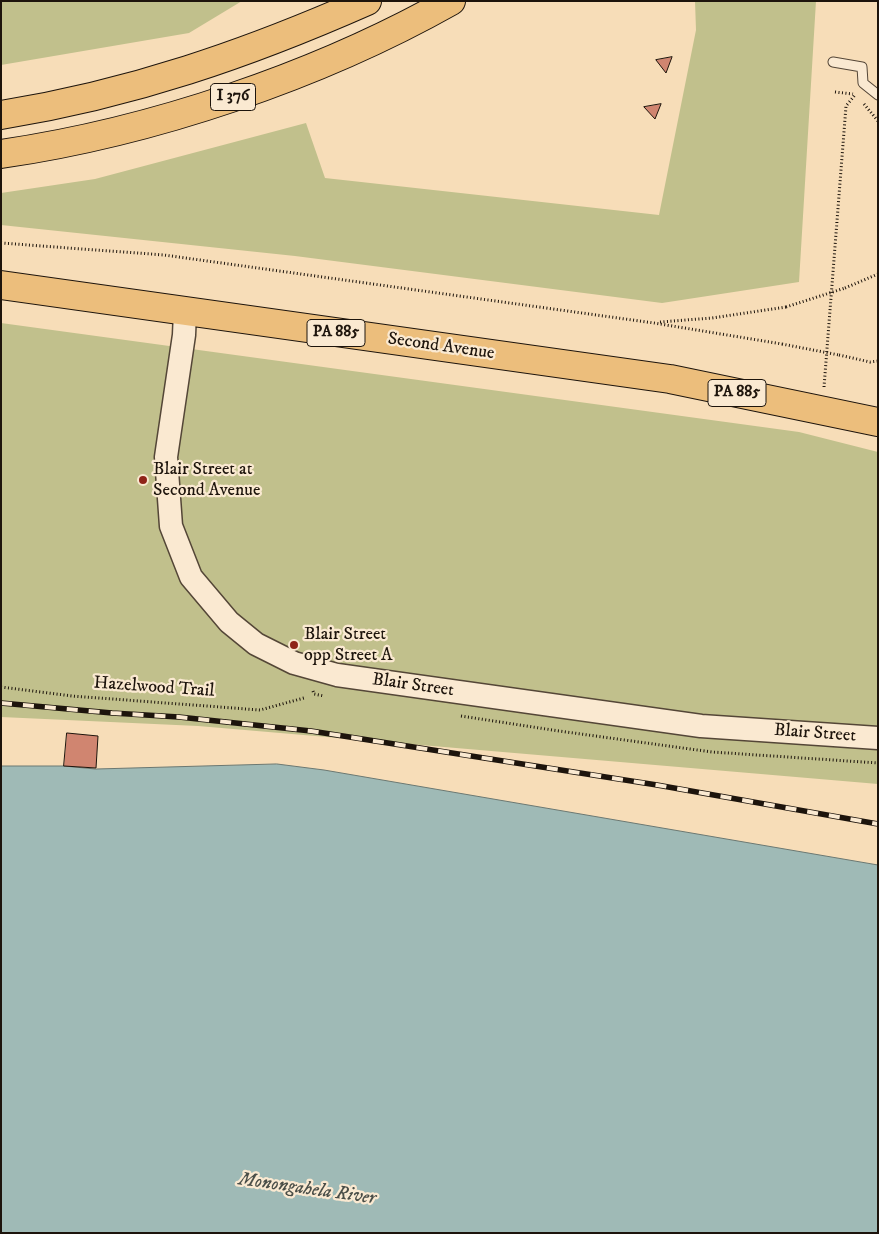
<!DOCTYPE html>
<html>
<head>
<meta charset="utf-8">
<style>
	body { margin:0 }
	#map { position:relative; width:879px; height:1234px; overflow:hidden; background:#f7ddb8; font-family:"IM FELL DW Pica",serif }
	canvas { display:block }
	.frame { position:absolute; inset:0; border:2px solid #1d140c; pointer-events:none }
</style>
</head>
<body>
<div id="map">
<canvas width="879" height="1234"></canvas>
<div class="frame"></div>
</div>
<script>
const context = document.querySelector('canvas').getContext('2d');
context.lineJoin = 'round';
function fill(path, color) { context.fillStyle = color; context.fill(path, 'evenodd'); }
function strokePath(path, color, width, dash) { context.strokeStyle = color; context.lineWidth = width; context.lineCap = dash ? 'butt' : 'round'; context.setLineDash(dash || []); context.stroke(path); }
function drawText(font, color, halo, rows, align = 'center') {
  context.font = font + ' "IM FELL DW Pica",serif'; context.lineWidth = 4.5; context.setLineDash([]); context.textBaseline = 'middle'; context.strokeStyle = halo; context.fillStyle = color; for (const [text, x, y, turn = 0] of rows) {
    context.save(); context.translate(x, y); context.rotate((+turn || 0) * Math.PI / 180); context.textAlign = isNaN(turn) ? turn : align; if (halo) context.strokeText(text, 0, 0); context.fillText(text, 0, 0); context.restore();
  }
}
fill(new Path2D(`
	M1,1H242L189,33L1,65Z
	M695,1H816L799,282L662,303L295,256L1,225V193L95,179L306,123L325,178L659,215L696,30Z
	M1,323L799,432L878,452V784L198,726L1,717Z`), '#c1c08c');
const water = new Path2D(`
	M277,764L324,770L878,865V1233H1V766H64L95,769Z`);
fill(water, '#9fbab6');
strokePath(water, '#6b7872', 1);
const building = new Path2D(`
	M672,57L666,73L656,60Z
	M661,104L655,119L644,107Z
	M67,733L98,736L96,768L64,766Z`);
fill(building, '#d08570');
strokePath(building, '#1d140c', 1);
const service = new Path2D(`
	M833,62L862,67L863,83L878,95`);
const tertiary = new Path2D(`
	M185,312L184,335L166,457L171,526L191,577L229,622L256,644L294,663L337,675L701,726L878,738`);
const primary = new Path2D(`
	M1,285L670,379L878,422`);
const motorway = new Path2D(`
	M1,115C131,94 247,54 367,1
	M1,154C152,132 318,76 451,1`);
strokePath(service, '#544637', 11);
strokePath(tertiary, '#544637', 25);
strokePath(primary, '#1d140c', 30);
strokePath(motorway, '#1d140c', 30);
strokePath(new Path2D(`
	M835,92L853,94
	M864,104L878,121
	M1,243L164,255L654,323L782,344
	M845,288L878,274
	M660,322L712,318L786,307
	M839,355L870,362L878,361
	M824,387L846,106L855,95
	M1,687L72,696L260,710L304,698
	M313,691L314,694L324,696
	M461,716L559,731L712,752L878,763`), '#1d140c', 3, [1, 2.5]);
strokePath(service, '#fae9d1', 9);
strokePath(tertiary, '#fae9d1', 22);
strokePath(primary, '#ecbe7c', 28);
strokePath(motorway, '#ecbe7c', 28);
const rail = new Path2D(`
	M1,703L112,713L179,717L311,731L657,785L878,824`);
strokePath(rail, '#1d140c', 5.5);
strokePath(rail, '#fae9d1', 4, [11]);
strokePath(new Path2D(`
	M786,307L845,288
	M782,344L839,355`), '#1d140c', 3, [1, 2.5]);
for (const [x, y, r, color] of [
	[143,480,5,"#8f2418"],
	[294,645,5,"#8f2418"]
]) { const dot = new Path2D(); dot.arc(x, y, r, 0, 2 * Math.PI); context.fillStyle = color; context.fill(dot); strokePath(dot, '#fae9d1', 2); }
for (const [x, y, w] of [
	[233,97,45],
	[336,333,58],
	[737,393,58]
]) { const box = new Path2D(); box.roundRect(x - w / 2, y - 13.5, w, 27, 4); context.fillStyle = '#fae9d1'; context.fill(box); strokePath(box, '#1d140c', 1); }
drawText('bold 16px', '#1d140c', null, [
	["I 376",233,97],
	["PA 885",336,333],
	["PA 885",737,393]
]);
drawText('18px', '#1d140c', '#fae9d1', [
	["Second Avenue",441,347,8],
	["Blair Street",413,686,8],
	["Hazelwood Trail",154,688,4],
	["Blair Street",815,734,4]
]);
drawText('18px', '#1d140c', '#fae9d1', [
	["Blair Street at",153,470],
	["Second Avenue",153,491],
	["Blair Street",304,635],
	["opp Street A",304,656]
], 'left');
drawText('italic 19px', '#4a4e48', '#fae9d1', [
	["Monongahela River",307,1190,8]
]);
</script>
</body>
</html>
